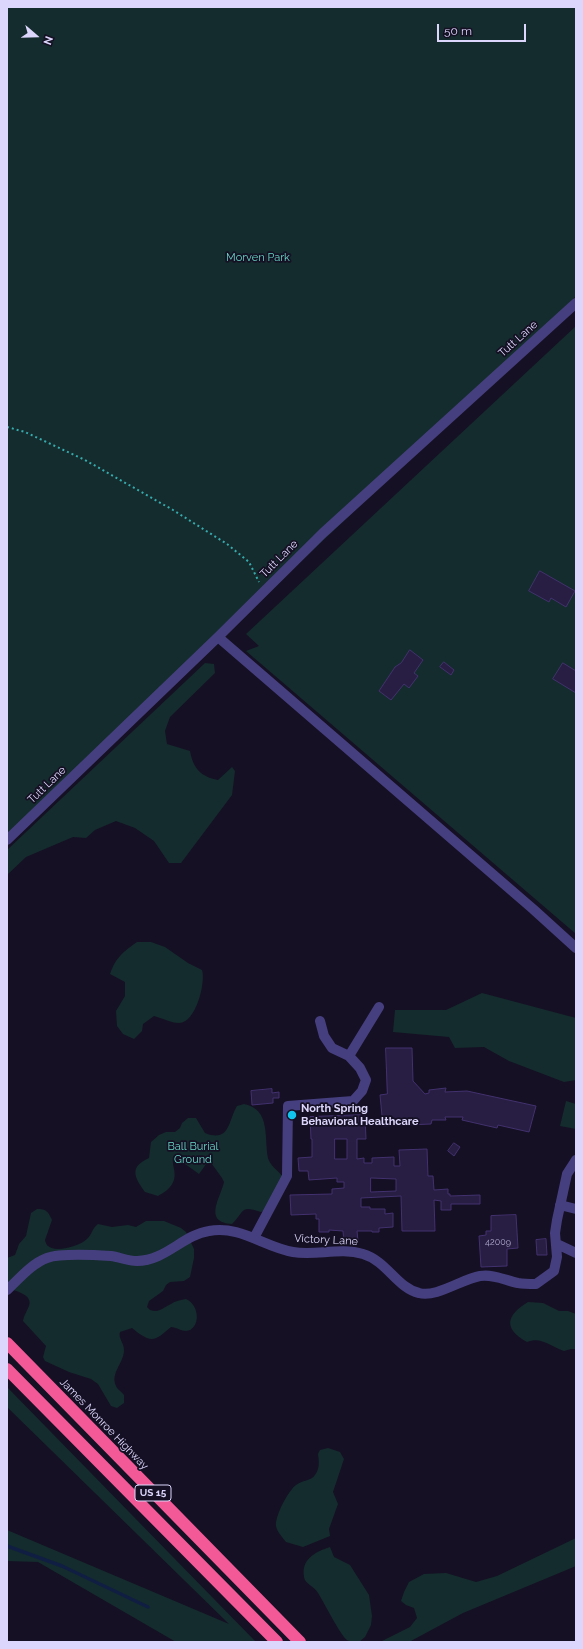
<!DOCTYPE html>
<html>
<head>
<meta charset="utf-8">
<style>
	body { margin:0 }
	#map { position:relative; width:583px; height:1649px; overflow:hidden; background:#151024; font-family:Raleway,sans-serif }
	canvas { display:block }
	.frame { position:absolute; inset:0; border:8px solid #ddd6fc; pointer-events:none }
	.north { position:absolute; left:16px; top:16px; width:40px; height:40px; -webkit-text-stroke:3px #151024; paint-order:stroke; rotate:110deg; font-size:11px; font-weight:700; line-height:16px; text-align:center; color:#ddd6fc }
	.north::after { content:''; display:block; margin:auto; width:14px; height:18px; background:#ddd6fc; clip-path:polygon(50% 0,100% 100%,50% 72%,0 100%) }
	.scale { position:absolute; left:437px; top:24px; width:89px; height:18px; box-sizing:border-box; border:2px solid #ddd6fc; border-top:0; padding-left:5px; font-size:12px; line-height:14px; white-space:nowrap; color:#ddd6fc; -webkit-text-stroke:3px #151024; paint-order:stroke }
</style>
</head>
<body>
<div id="map">
<canvas width="583" height="1649"></canvas>
<div class="frame"></div>
<div class="north">N</div>
<div class="scale">50 m</div>
</div>
<script>
const context = document.querySelector('canvas').getContext('2d');
context.lineJoin = 'round';
function fill(path, color) { context.fillStyle = color; context.fill(path, 'evenodd'); }
function strokePath(path, color, width, dash) { context.strokeStyle = color; context.lineWidth = width; context.lineCap = dash ? 'butt' : 'round'; context.setLineDash(dash || []); context.stroke(path); }
function drawText(font, color, halo, rows, align = 'center') {
  context.font = font + ' Raleway,sans-serif'; context.lineWidth = 3.5; context.setLineDash([]); context.textBaseline = 'middle'; context.strokeStyle = halo; context.fillStyle = color; for (const [text, x, y, turn = 0] of rows) {
    context.save(); context.translate(x, y); context.rotate((+turn || 0) * Math.PI / 180); context.textAlign = isNaN(turn) ? turn : align; if (halo) context.strokeText(text, 0, 0); context.fillText(text, 0, 0); context.restore();
  }
}
fill(new Path2D(`
	M7,7H576V296L529,346L7,839Z
	M576,326V934L246,651L259,646L246,634Z
	M205,663L214,664L215,673L170,717L165,731L167,744L190,751C193,768 201,777 218,780L232,767L235,771L232,795L181,863H169L154,841L135,828L116,821L95,830L86,838L73,837L26,857L7,875V850Z
	M137,942H151L165,947L188,963L202,970C206,982 196,1023 179,1023C171,1023 162,1018 154,1016L143,1024L142,1031L134,1039L123,1034L117,1026L116,1011L125,996V982L110,974C116,957 123,952 137,942Z
	M482,993L576,1018V1080L564,1082L509,1061L484,1047L455,1048L449,1037L393,1032L395,1010H446Z
	M566,1101L576,1104V1129L560,1126Z
	M244,1104C271,1109 264,1138 268,1158C270,1166 278,1170 283,1177L267,1210L261,1212C240,1205 245,1211 232,1224C203,1222 220,1199 224,1182L222,1178L209,1160L199,1174L174,1156C172,1161 173,1163 174,1169C177,1183 169,1190 158,1196L145,1192C134,1177 129,1167 149,1158L151,1142L159,1135L166,1132H175L180,1128L182,1123L188,1118H196L205,1133C230,1143 228,1121 237,1106Z
	M37,1209C46,1209 48,1211 52,1220L45,1240C45,1241 47,1246 48,1246C56,1253 80,1246 87,1239C92,1235 92,1228 98,1224L112,1227L128,1225L136,1227L146,1221H164L181,1228L186,1232L194,1249V1258L190,1277L184,1281L170,1282L166,1285L163,1291L149,1301L147,1307L150,1310C160,1313 162,1308 171,1304C175,1301 181,1300 186,1299C201,1306 200,1330 186,1331C181,1331 176,1327 171,1327C162,1334 155,1344 143,1336C139,1334 136,1331 132,1328L120,1332C118,1338 124,1343 124,1350C124,1363 110,1373 116,1386C117,1389 122,1392 124,1395V1403L117,1408L111,1406L98,1384L91,1379L69,1372L45,1361L43,1357L46,1346L23,1321C24,1315 27,1311 29,1306C33,1294 15,1291 7,1288V1258L15,1255L19,1244L26,1236L31,1213Z
	M528,1302L543,1303L559,1311H568L576,1314V1349H571L564,1351C550,1346 541,1336 527,1342C503,1329 506,1315 528,1302Z
	M7,1387L256,1642H176L38,1562L7,1561V1530L229,1624L7,1407Z
	M328,1448L340,1452L344,1459L333,1492L338,1504L329,1529L330,1536L303,1547L286,1542C283,1538 277,1532 276,1526C275,1516 288,1491 296,1485C302,1480 311,1481 315,1475C320,1468 319,1462 318,1454L320,1450Z
	M576,1538V1566L463,1613L409,1642H380L410,1627L417,1618L414,1608L406,1605L401,1601L404,1592L409,1582L424,1574L446,1573L476,1582L497,1576Z
	M330,1547L334,1557L350,1565L369,1595L372,1616L371,1625L365,1637L359,1642C355,1642 351,1642 347,1640C340,1635 324,1602 318,1593C314,1586 305,1584 304,1577C301,1559 315,1552 330,1547Z`), '#142c2d');
strokePath(new Path2D(`
	M7,1546L62,1566L148,1607`), '#101e43', 3.5);
const building = new Path2D(`
	M540,571L575,591L566,607L551,598L549,602L529,591Z
	M410,650L423,660L414,673L418,676L409,688L404,684L391,700L379,691L395,667L401,663Z
	M444,662L454,670L451,675L440,667Z
	M563,663L576,671V693L553,679Z
	M386,1048H412L413,1081L425,1094L429,1093V1090L446,1088L445,1092L467,1091L536,1106L529,1132L498,1125L497,1128L462,1120L463,1117H445L446,1120H432L431,1124L383,1126L380,1095L387,1094Z
	M272,1089V1093L279,1092V1098H273V1103L252,1105L251,1091Z
	M365,1115L366,1139H357V1159L364,1158V1163H372V1158L394,1157V1166H400L399,1150L427,1149L428,1176H433L434,1190L448,1189V1194H450V1196L480,1195V1204H451V1210H441V1201L434,1200L435,1231H402L401,1196L361,1198V1207H370V1209H385V1214L393,1213V1227L379,1228V1232H372V1231H357L358,1241L344,1242L343,1231L329,1230V1232H319V1219H316V1214L291,1215L290,1195L332,1194V1189L344,1188V1182H337V1178L309,1180L308,1171H299L298,1158L312,1157V1139H311L310,1117ZM335,1139H347V1159H335ZM371,1178L396,1179V1191L371,1192Z
	M454,1143L460,1147L454,1156L448,1151Z
	M516,1215L518,1248L507,1249V1266L481,1267L479,1236L486,1235V1231H491V1216Z
	M546,1239L547,1255H537L536,1240Z`);
fill(building, '#281e43');
strokePath(building, '#42316e', 1);
strokePath(new Path2D(`
	M7,427L25,432L85,460L173,510L227,544L249,562L259,582`), '#38abae', 2, [2, 3]);
strokePath(new Path2D(`
	M218,637L533,909L576,948
	M7,840L218,637L323,533L576,303
	M320,1021L324,1036L332,1048L349,1056
	M560,1205L576,1209
	M254,1238L287,1176L288,1106L353,1101L362,1091L366,1080L360,1068L349,1056L379,1007
	M557,1244L576,1253
	M7,1290C19,1279 31,1264 47,1258C61,1253 95,1255 111,1256C119,1257 128,1261 137,1261C165,1261 183,1235 209,1231C240,1225 264,1247 293,1252C316,1256 340,1247 363,1254C387,1261 397,1288 419,1293C436,1298 462,1279 480,1276C494,1274 504,1280 518,1283C524,1284 530,1284 536,1284L554,1271L557,1257L555,1233L557,1220L567,1174L576,1160`), '#463f7f', 10);
strokePath(new Path2D(`
	M7,1343L300,1642
	M7,1369L277,1642`), '#f35996', 12);
for (const [x, y, r, color] of [
	[292,1115,5,"#11c4ed"]
]) { const dot = new Path2D(); dot.arc(x, y, r, 0, 2 * Math.PI); context.fillStyle = color; context.fill(dot); strokePath(dot, '#151024', 1.5); }
drawText('9px', '#b0a8ce', null, [
	["42009",498,1242]
]);
for (const [x, y, w] of [
	[153,1493,36]
]) { const box = new Path2D(); box.roundRect(x - w / 2, y - 8, w, 16, 3); context.fillStyle = '#151024'; context.fill(box); strokePath(box, '#ddd6fc', 1); }
drawText('bold 10px', '#ddd6fc', null, [
	["US 15",153,1493]
]);
drawText('11px', '#67d7c5', '#151024', [
	["Morven Park",258,258],
	["Ball Burial",193,1147],
	["Ground",193,1160]
]);
drawText('11px', '#ddd6fc', '#151024', [
	["Tutt Lane",518,339,-42],
	["Tutt Lane",279,559,-45],
	["Tutt Lane",47,785,-44],
	["Victory Lane",326,1240,3],
	["James Monroe Highway",104,1424,46]
]);
drawText('bold 11px', '#ddd6fc', '#151024', [
	["North Spring",301,1109],
	["Behavioral Healthcare",301,1122]
], 'left');
</script>
</body>
</html>
